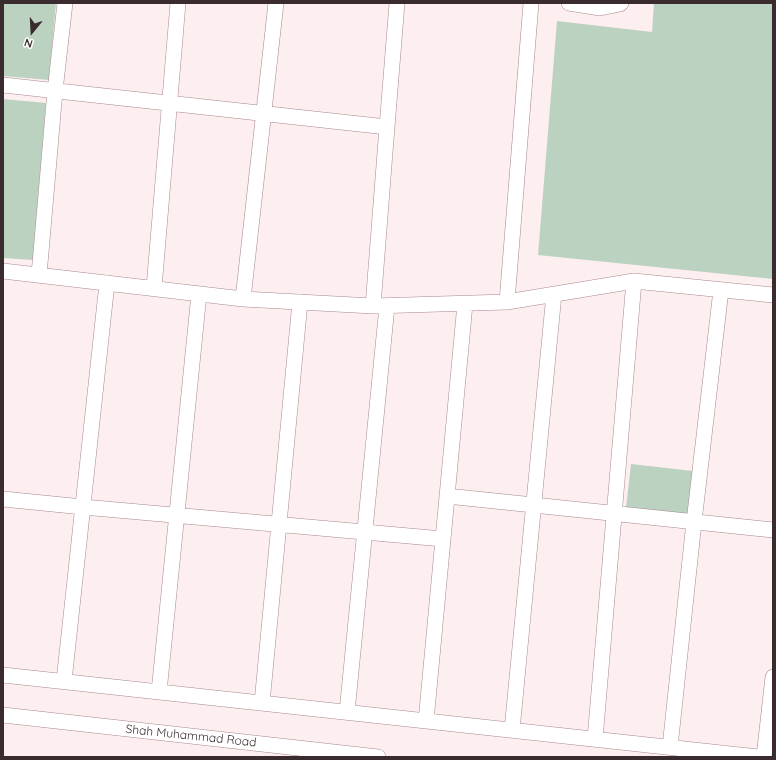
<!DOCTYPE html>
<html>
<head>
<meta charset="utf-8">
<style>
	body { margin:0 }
	#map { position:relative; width:776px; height:760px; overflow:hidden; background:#fdeef0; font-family:Quicksand,sans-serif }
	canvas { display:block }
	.frame { position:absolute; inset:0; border:4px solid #3a2c2e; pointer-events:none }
	.north { position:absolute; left:12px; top:12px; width:40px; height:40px; -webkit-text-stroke:3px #fff; paint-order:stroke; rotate:198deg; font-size:11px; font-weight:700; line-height:16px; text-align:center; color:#3a2c2e }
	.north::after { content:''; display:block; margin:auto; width:14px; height:18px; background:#3a2c2e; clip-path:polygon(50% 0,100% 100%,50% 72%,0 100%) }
</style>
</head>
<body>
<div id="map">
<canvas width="776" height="760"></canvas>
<div class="frame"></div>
<div class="north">N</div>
</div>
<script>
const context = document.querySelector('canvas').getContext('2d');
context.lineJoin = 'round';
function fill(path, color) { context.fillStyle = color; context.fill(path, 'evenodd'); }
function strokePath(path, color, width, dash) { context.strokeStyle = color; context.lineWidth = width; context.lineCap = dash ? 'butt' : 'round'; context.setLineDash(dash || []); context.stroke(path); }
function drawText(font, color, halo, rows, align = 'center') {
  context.font = font + ' Quicksand,sans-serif'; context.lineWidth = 3; context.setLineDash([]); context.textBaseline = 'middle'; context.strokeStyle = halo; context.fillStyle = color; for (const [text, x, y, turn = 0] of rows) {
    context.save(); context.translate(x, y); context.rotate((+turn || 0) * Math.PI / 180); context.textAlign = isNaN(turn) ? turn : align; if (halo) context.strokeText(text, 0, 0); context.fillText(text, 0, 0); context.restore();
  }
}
fill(new Path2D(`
	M4,3H56L49,80L3,76V18Z
	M654,3H773V279L538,255L557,21L652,32Z
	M3,99L46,103L33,260L3,258Z
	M631,464L693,471L688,515L626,508Z`), '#bcd2c1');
const minor = new Path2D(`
	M569,3L600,8L620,4L621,3
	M3,85L387,127
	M3,271L243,299L373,306L507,302L634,281L773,295
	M39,275L55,91L65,3
	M154,288L178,3
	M243,299L276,3
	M507,302L531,3
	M373,306L387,127L397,3
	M447,496L773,530
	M3,499L83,507L443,539
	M3,675L758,757
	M64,681L107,283
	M159,692L199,294
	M262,703L300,302
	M347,712L387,306
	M3,715L378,757
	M426,721L465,304
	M512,730L554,294
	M595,739L634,281
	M670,747L694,522L721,290
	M764,757L773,677`);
strokePath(minor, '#a9888d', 16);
strokePath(minor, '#fff', 15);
drawText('12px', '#3a2c2e', '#fff', [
	["Shah Muhammad Road",191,736,6]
]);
</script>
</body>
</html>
